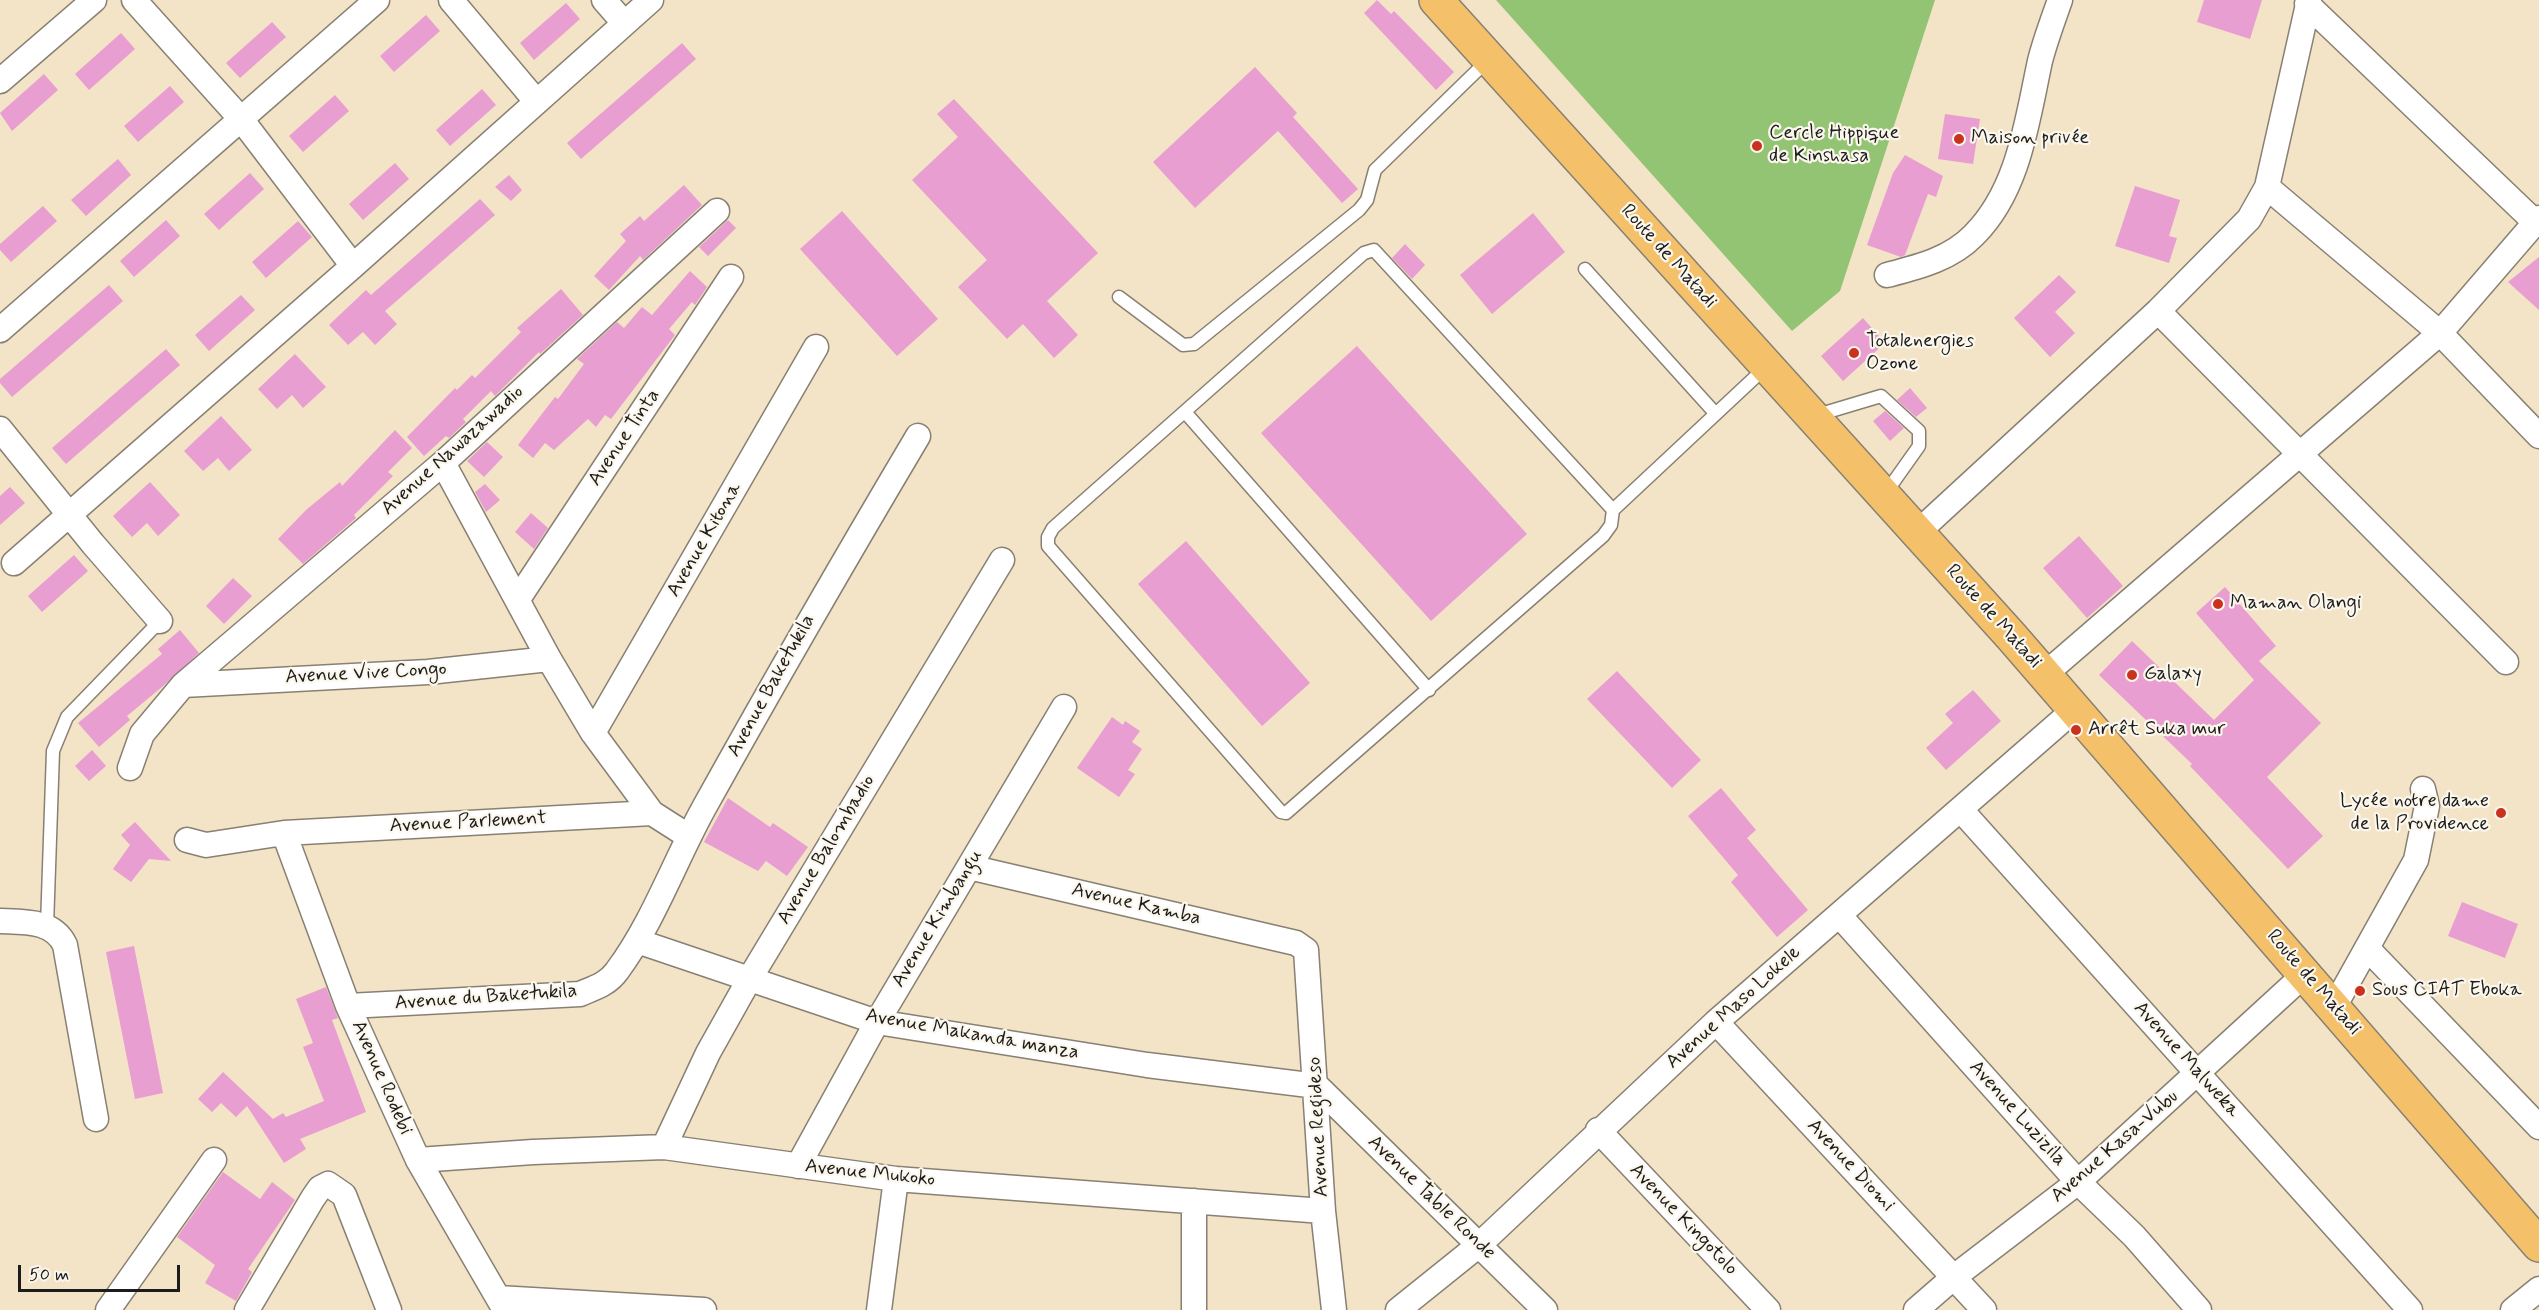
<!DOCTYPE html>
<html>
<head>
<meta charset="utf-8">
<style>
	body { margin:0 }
	#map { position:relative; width:2539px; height:1310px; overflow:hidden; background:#f3e3c7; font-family:Mynerve,sans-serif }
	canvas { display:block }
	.scale { position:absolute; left:18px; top:1265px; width:162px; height:27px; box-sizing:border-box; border:3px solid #1c1c1c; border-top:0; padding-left:8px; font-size:18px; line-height:21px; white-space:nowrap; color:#1c1c1c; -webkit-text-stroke:4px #fbf7ec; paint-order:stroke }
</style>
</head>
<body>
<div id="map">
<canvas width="2539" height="1310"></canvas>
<div class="scale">50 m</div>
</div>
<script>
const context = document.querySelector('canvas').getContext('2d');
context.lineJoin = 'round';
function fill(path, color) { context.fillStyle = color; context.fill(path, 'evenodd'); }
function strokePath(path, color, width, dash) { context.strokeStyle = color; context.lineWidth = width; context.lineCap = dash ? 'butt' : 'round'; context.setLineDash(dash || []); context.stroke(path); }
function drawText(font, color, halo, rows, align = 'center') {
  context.font = font + ' Mynerve,sans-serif'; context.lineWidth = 4.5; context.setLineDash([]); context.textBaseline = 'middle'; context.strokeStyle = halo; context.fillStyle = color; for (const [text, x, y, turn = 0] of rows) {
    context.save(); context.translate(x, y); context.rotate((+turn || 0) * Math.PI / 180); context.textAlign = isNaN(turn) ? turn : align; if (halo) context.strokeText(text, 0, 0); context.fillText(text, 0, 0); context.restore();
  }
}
fill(new Path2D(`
	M1496,0H1935L1840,291L1792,331Z`), '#93c473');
fill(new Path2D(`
	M1377,0L1391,14L1394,11L1454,72L1436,90L1364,13Z
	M2204,0H2262L2250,39L2197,22Z
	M566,3L580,19L534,60L520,43Z
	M426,15L440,31L394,72L380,56Z
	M272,22L286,37L240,78L226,63Z
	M121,33L135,49L89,90L75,74Z
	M682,43L696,59L581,159L567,143Z
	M1255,67L1297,113L1293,117L1358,189L1342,203L1278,131L1195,208L1153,162Z
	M44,74L58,90L12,131L0,113Z
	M170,86L184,102L138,142L124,126Z
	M482,89L496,105L450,146L436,130Z
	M335,95L349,111L303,152L289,136Z
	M954,99L1098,253L1047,301L1078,335L1054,358L1023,324L1007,339L958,287L987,260L912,180L958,137L937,114Z
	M1945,114L1980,119L1973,164L1938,159Z
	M1905,155L1943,176L1936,197L1928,194L1905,255L1901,257L1867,245L1893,173Z
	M118,159L131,175L86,216L71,200Z
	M395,163L409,179L363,220L349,204Z
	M250,173L264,189L219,230L204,214Z
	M509,175L522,190L511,201L495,187Z
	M684,185L702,205L643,260L640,256L609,290L594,276L626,241L620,234L640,216L644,221Z
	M2135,186L2180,200L2169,236L2177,238L2169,263L2115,246Z
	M480,199L495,215L385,311L397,324L375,345L363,332L348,345L329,325L366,290L371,295Z
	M43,206L57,221L11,262L0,250V244Z
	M842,211L938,319L897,356L800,249Z
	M1533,213L1565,252L1492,314L1460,275Z
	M166,220L180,236L134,277L120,261Z
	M728,220L736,228L708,256L699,247Z
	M298,221L312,237L266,278L252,262Z
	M1405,244L1425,265L1412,279L1392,258Z
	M2539,257V310L2508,282Z
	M690,271L707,287L695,305L692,302L669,329L675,335L611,419L605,415L596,427L588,419L554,450L545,443L533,458L518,445L555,397L558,399L584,364L577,359L617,322L624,328L642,307L652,315Z
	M2059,275L2076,292L2055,312L2075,333L2050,357L2014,318Z
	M109,285L123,301L12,397L0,383V379Z
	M561,289L583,315L540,354L539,352L495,396L491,391L463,419L466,422L449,438L446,436L424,456L407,437L455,388L457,390L472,375L475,378L521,332L517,328Z
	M241,295L255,310L209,351L195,335Z
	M1863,318L1885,343L1843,381L1821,356Z
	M1357,346L1527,534L1431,621L1261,433Z
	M166,349L180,365L66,464L52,448Z
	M295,354L326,387L303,408L292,395L277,409L258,389Z
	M1910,388L1927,408L1916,417L1897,400Z
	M1885,411L1904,428L1890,441L1873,421Z
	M221,416L252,450L229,471L218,458L203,471L184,451Z
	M395,430L412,448L388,472L393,476L354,515L356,518L303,564L278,539L306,510L340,482L342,486Z
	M487,442L503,457L484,477L467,461Z
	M150,482L180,515L158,536L147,523L132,537L113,516Z
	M485,484L500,500L486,512L475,492Z
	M10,487L25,503L0,525V496Z
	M531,513L548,528L534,549L515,532Z
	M2079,536L2123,586L2087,618L2043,568Z
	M1186,541L1310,683L1262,726L1138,584Z
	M74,555L88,571L42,612L28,596Z
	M233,578L252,596L224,624L206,606Z
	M2225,587L2276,646L2259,661L2321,723L2267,777L2323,836L2288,869L2190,766L2192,764L2099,675L2132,641L2214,720L2254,680L2196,613Z
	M180,630L199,653L162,687L127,716L130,720L99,747L78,723L162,654L158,649Z
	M1617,671L1701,760L1672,788L1587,699Z
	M1973,690L2001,721L1946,770L1926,748L1953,723L1945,714Z
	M1112,717L1123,725L1125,721L1140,731L1132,742L1142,749L1128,770L1135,774L1119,797L1077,768Z
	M92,750L106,766L89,781L75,766Z
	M1721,788L1756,830L1747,838L1808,910L1777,937L1731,882L1738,875L1688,816Z
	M728,798L770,827L773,823L808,847L787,876L766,861L758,871L704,842Z
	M135,822L171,861L149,859L131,882L113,869L130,845L121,835Z
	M2462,902L2518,924L2505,958L2448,936Z
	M134,946L163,1093L135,1099L106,952Z
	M326,987L338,1018L332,1020L366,1112L300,1139L306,1149L284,1163L247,1106L236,1117L221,1103L212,1112L198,1099L223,1072L273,1119L283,1113L286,1117L324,1101L303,1047L313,1043L296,999Z
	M223,1172L260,1199L272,1182L295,1200L248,1269L252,1272L236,1301L205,1283L215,1265L177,1237Z`), '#e89ed1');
const lane = new Path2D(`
	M1585,269L1715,413
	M1119,297L1183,345L1194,344L1359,210L1367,200L1375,170L1488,60
	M1185,412L1429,690
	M1814,416L1881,396L1919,431V446L1885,494
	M1613,510L1374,250L1364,253L1053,528L1048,537V546L1281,812L1286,813L1603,536L1611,525L1613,510L1766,367
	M47,926L53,751L67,717L160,621`);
const street = new Path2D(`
	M134,0L241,119L353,266
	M451,0L536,101
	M604,0L624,23
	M2307,4L2535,222
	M0,81L94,0
	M2267,187L2440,333L2539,436
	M1887,275C1918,267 1951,259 1974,235C2019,190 2027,121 2040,61C2045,41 2053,20 2060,0
	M2158,311L2506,662
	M0,330L377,0
	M0,429L93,544L160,621
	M443,463L549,659L593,733L652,813L688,836
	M1918,532L2158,311L2249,219L2267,187L2309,0
	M14,563L353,266L651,0
	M518,599L731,277
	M2044,675L2440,333L2539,218
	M183,685L428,672L549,659
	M593,733L816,347
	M130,768L142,734L183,685L443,463L717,211
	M1961,810L2410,1310
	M284,833L348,1006L418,1160L505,1310
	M187,840L206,845L284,833L652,813
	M969,867L1296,943L1306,950L1323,1211L1334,1310
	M1839,915L2078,1182L2134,1236L2199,1310
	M0,921C25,922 53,920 65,945L96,1119
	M637,941L877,1022L1147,1065L1317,1086L1545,1310
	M2367,948L2539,1127
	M348,1006L580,994C594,988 608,984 617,971C654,921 675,860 705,806C774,682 845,559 918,436
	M2334,1007L2416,860L2427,806L2423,789
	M1716,1022L1984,1310
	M1598,1130L1768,1310
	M664,1147L708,1053L750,978L1002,560
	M418,1160L533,1152L664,1147L896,1179L1323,1211
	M798,1166L877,1022L1064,707
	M498,1298L704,1310
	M108,1310L214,1160
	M247,1310L313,1198L320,1188L328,1184L344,1195L389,1310
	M879,1310L896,1179
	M1194,1310V1201
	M1398,1310L1479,1245L1716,1022L2074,710
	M1916,1310L1954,1277L2078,1182L2305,974
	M2513,1310L2539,1289`);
const primary = new Path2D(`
	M1436,0L2011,636L2539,1245`);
strokePath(lane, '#888072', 15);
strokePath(street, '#888072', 27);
strokePath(primary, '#888072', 36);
strokePath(lane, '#fff', 12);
strokePath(street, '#fff', 24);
strokePath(primary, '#f4c16a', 33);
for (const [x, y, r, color] of [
	[1959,139,6,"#c8321e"],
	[1757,146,6,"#c8321e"],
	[1854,353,6,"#c8321e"],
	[2218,604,6,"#c8321e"],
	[2132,675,6,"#c8321e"],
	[2076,730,6,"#c8321e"],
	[2501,813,6,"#c8321e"],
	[2360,991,6,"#c8321e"]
]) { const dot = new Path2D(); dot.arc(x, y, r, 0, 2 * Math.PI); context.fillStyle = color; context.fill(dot); strokePath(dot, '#fbf7ec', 2); }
drawText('20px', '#1c1c1c', '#fbf7ec', [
	["Cercle Hippique",1769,134],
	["de Kinshasa",1769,157],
	["Maison privée",1971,139],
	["Totalenergies",1866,342],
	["Ozone",1866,365],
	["Maman Olangi",2230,604],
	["Galaxy",2144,675],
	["Arrêt Suka mur",2088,730],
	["Lycée notre dame",2489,802,"right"],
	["de la Providence",2489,825,"right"],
	["Sous CIAT Eboka",2372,991]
], 'left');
drawText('20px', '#1c1c1c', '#fbf7ec', [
	["Route de Matadi",1668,257,48],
	["Avenue Tinta",625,438,-56],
	["Avenue Nawazawadio",453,451,-42],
	["Avenue Kitona",705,540,-60],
	["Route de Matadi",1993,617,48],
	["Avenue Vive Congo",366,674,-3],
	["Avenue Baketukila",772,686,-61],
	["Avenue Parlement",468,823,-3],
	["Avenue Balombadio",827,850,-59],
	["Avenue Kamba",1136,905,13],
	["Avenue Kimbangu",938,919,-59],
	["Route de Matadi",2313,983,49],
	["Avenue du Baketukila",486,998,-4],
	["Avenue Maso Lokele",1734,1008,-42],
	["Avenue Makanda manza",972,1035,10],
	["Avenue Malweka",2186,1060,48],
	["Avenue Rodebi",381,1078,66],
	["Avenue Luzizila",2017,1114,48],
	["Avenue Regideso",1319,1127,-93],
	["Avenue Kasa-Vubu",2115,1147,-41],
	["Avenue Diomi",1850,1166,47],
	["Avenue Mukoko",870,1174,6],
	["Avenue Table Ronde",1431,1198,44],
	["Avenue Kingotolo",1683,1220,46]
]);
</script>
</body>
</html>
